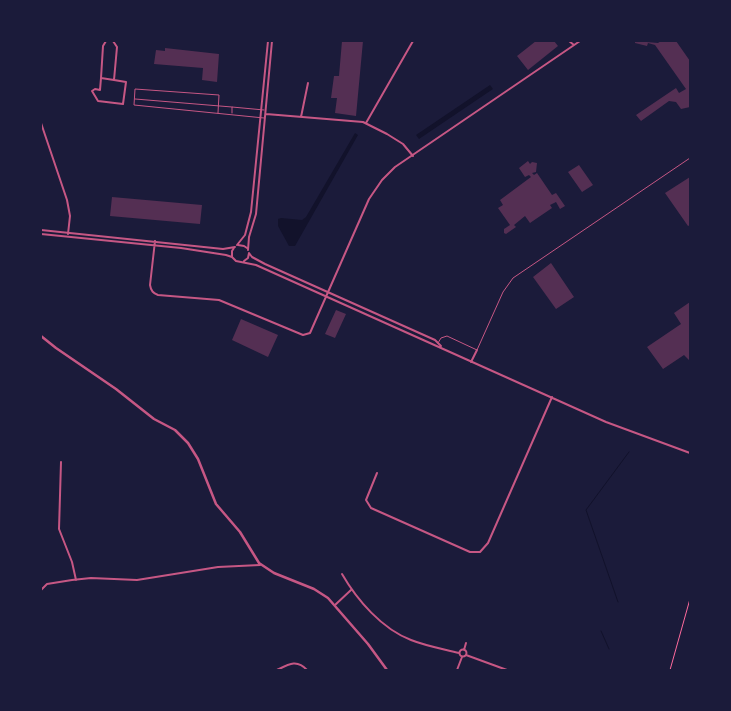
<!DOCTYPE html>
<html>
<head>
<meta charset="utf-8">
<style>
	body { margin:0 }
	#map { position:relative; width:731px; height:711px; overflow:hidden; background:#1b1b3a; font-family:Helvetica,sans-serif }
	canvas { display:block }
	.frame { position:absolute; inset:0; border:42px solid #1b1b3a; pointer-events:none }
</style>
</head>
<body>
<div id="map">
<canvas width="731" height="711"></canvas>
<div class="frame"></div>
</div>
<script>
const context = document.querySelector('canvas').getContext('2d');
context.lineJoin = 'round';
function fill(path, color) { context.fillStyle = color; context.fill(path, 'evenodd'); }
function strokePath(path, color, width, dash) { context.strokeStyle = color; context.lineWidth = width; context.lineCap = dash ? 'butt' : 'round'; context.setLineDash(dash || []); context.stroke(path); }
fill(new Path2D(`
	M490,85L493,89L419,139L416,135Z
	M355,133L358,135L295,246H289L278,226V219L281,218L302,220L306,217Z`), '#12122b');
strokePath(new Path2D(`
	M618,602L586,510L629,452
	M601,631L609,649`), '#12122b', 1);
fill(new Path2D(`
	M342,41H363L356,116L335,113L337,98H331L334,76H339Z
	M536,41H554L558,46L528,70L517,56Z
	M635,41L658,43L661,41H676L690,61V107L681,109L676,102L669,101L641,121L636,115L676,88L679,93L686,89L655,45L648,43L647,46L635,43Z
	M165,48L219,54L217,82L202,80L203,68L154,64L156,50L165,51Z
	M528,161L530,164L532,162L537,163L536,172L532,173L534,175L537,173L552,195L556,193L565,206L560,209L556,202L550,205L552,208L530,223L525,216L514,225L516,227L506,234L504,233V229L510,225L498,208L503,205L500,200L531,177L529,175L525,177L519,168Z
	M579,165L593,185L582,192L568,172Z
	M690,177V225L688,226L665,193Z
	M112,197L202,205L200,224L110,216Z
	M551,263L574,297L556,309L533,277Z
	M690,302V361L684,355L663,369L647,347L681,324L674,313Z
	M336,310L346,314L335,338L325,334Z
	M241,319L278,335L268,357L232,340Z`), '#542f53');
strokePath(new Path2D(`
	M670,670L690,599`), '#ff6b9d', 1);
strokePath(new Path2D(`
	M135,99L232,107
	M218,113L219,95L135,89L134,105L264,118
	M232,113V107L264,110
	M438,343L441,338L447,336L477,350L503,292L513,278L690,158`), '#c65784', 1);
strokePath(new Path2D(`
	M106,41L103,46L101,78L114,80L117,47L113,41
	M569,41L574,45
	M101,78L100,90L95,89L92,91L98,101L123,104L126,82L114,80
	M266,114L363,122L387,134L403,144L413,156
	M301,117L308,83
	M41,123L67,200L70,216L68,234
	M366,123L413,41
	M41,230L223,249L235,247
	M41,234L181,248L226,255L232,257L236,261L256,265L606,422L690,453
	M155,241L150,285C151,291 153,293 158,295L219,300L303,335L310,333L369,199L382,180L395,167L580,41
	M237,245L245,235L251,212L268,41
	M238,245L244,246L247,248
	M248,250L249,237L256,214L272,41
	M249,253L252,257L265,264L435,340L441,346
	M232,257V251L234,248
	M244,261L248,258L249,253
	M471,362L477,350
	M61,462L59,529L72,562L76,580
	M377,473L366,500L371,508L470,552H480L488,543L552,397
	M342,574C357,600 382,629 411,640C426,646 443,649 459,653
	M41,590L47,584L72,580L91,578L137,580L218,567L260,565
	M335,605L351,590
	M459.5 653a3.5 3.5 0 1 1 7 0a3.5 3.5 0 1 1-7 0Z
	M464,650L466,643
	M466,655L507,670
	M277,670C289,664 297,659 307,670
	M457,670L462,657`), '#c65784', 2);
strokePath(new Path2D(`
	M41,336L56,348L116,389L154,419L175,430L188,443L198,459L216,504L240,532L259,563L274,573L314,589L328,598L368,644L387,670`), '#c65784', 2.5);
</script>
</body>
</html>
